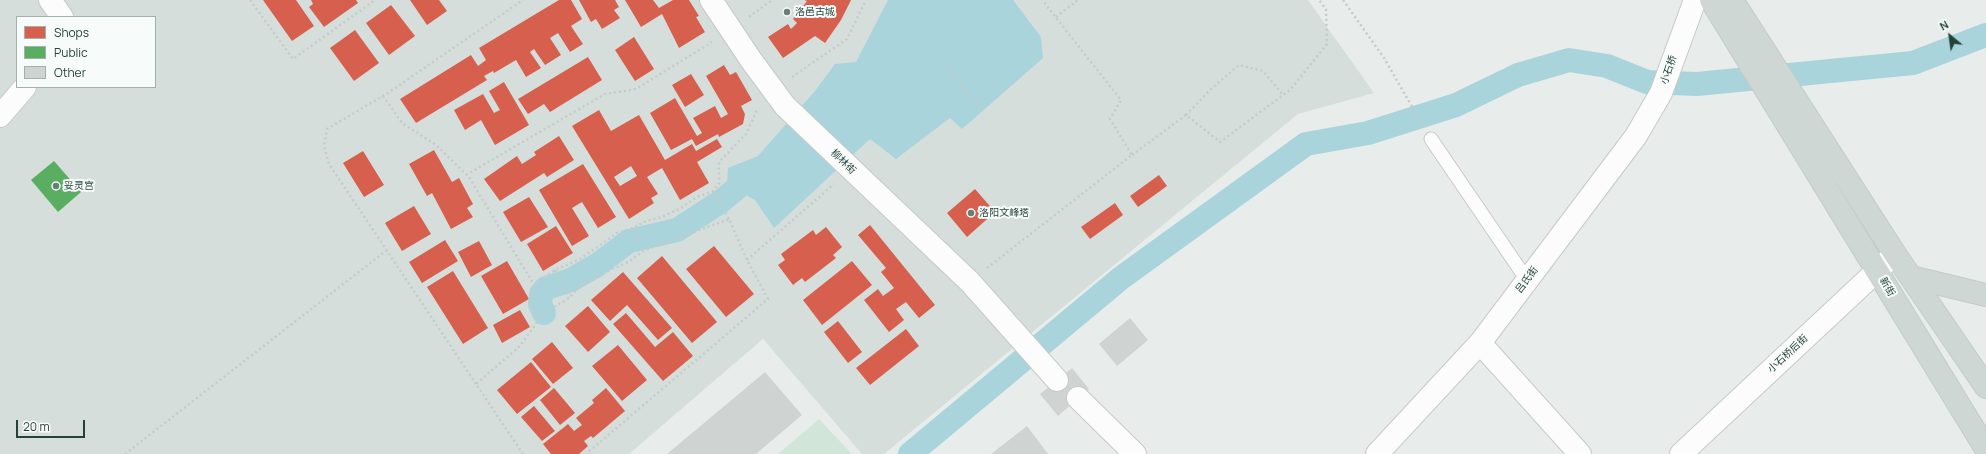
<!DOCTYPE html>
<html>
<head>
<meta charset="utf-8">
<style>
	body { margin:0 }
	#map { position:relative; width:1986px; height:454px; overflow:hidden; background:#e8edeb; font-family:Manrope,sans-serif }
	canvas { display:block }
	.legend { position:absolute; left:16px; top:16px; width:140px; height:72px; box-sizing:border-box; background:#f7fbf9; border:1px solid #a3b1ad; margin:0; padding:5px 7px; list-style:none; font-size:12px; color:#24423a }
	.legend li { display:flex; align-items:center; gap:8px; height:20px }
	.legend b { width:20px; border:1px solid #a3b1ad }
	.north { position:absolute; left:1930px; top:16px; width:40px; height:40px; -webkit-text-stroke:3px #f7fbf9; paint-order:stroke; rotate:331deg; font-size:11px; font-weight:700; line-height:16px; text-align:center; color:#24423a }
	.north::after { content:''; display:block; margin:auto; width:14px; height:18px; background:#24423a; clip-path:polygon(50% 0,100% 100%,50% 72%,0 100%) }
	.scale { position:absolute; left:16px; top:420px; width:69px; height:18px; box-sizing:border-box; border:2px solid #24423a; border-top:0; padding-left:5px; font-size:12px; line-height:14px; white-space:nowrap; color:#24423a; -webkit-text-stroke:3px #f7fbf9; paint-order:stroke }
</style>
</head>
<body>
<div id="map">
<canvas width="1986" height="454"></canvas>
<ul class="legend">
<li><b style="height:11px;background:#d6604d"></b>Shops</li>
<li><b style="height:11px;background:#5aae61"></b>Public</li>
<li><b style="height:11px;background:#cfd4d2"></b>Other</li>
</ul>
<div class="north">N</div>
<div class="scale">20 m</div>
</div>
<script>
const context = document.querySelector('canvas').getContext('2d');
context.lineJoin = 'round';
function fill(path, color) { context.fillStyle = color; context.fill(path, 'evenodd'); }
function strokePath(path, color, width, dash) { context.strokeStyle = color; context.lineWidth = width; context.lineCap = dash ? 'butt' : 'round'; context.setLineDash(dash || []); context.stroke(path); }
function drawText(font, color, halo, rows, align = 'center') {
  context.font = font + ' Manrope,"Noto Sans SC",sans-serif'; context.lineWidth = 4; context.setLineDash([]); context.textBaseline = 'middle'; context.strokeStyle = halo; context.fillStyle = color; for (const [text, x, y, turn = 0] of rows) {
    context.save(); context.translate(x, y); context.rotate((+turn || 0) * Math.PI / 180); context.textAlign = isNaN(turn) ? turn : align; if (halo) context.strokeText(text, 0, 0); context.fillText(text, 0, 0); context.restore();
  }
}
fill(new Path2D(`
	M0,0H1308L1374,93L1298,114L884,454H862L763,339L629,454H0ZM17,17H155V87H17Z`), '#d6dedb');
fill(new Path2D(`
	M819,419L852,454H778Z`), '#d1e6d8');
fill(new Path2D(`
	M888,0H1013L1041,37L1043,58L962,129L950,118L896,159L870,139L774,228L755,200L727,185L728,168L758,156L815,91L835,64L856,62Z`), '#a9d4db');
fill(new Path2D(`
	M263,0H296L314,26L292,41Z
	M311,0H356L358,3L324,27L309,7L313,4Z
	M410,0H439L447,11L427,25Z
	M559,0H571L582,19L571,26L583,44L570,52L558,33L550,38L561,55L545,65L534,49L530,52L541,68L526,77L516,60L494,73L493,71L484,76L487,80L416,123L400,99L471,55L478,66L486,60L479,48Z
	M579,0H615L619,7L614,10L620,18L602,29L596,19L591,22Z
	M625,0H653L659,8L673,0H689L699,16L696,17L705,32L679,48L662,14L641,27Z
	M804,0H851L841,20L825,43L815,36L783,58L768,37L788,24L791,29L797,23L793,19L807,1Z
	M391,5L415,36L389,55L366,23Z
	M355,30L379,63L354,81L330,48Z
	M634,37L654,69L635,81L615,50Z
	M588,57L602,80L550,112L544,104L528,114L518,99Z
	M724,65L730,75L736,72L752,100L741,106L745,114L743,124L719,137L718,134L696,146L692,139L671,150L650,113L675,98L697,136L702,133L693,118L715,106L721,118L728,114L706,76Z
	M691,74L704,95L685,107L672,85Z
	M504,82L529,125L495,145L481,120L465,130L454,110L483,94L494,113L500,110L489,91Z
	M599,110L611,131L639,115L665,160L692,144L696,151L717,139L722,147L697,162L709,183L680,200L662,168L647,177L658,194L651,198L654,203L629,219L572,126ZM631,166L637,176L620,186L614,177Z
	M559,136L574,160L547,177L544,173L500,201L484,179L517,156L522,164L536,155L534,152Z
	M434,150L452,182L459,178L473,204L467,208L473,217L451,229L432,193L427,196L409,164Z
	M363,151L384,185L364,197L343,163Z
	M583,164L616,217L598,228L582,202L572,208L589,236L572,246L539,190Z
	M1159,175L1167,186L1138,207L1130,196Z
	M975,189L995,212L967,237L947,213Z
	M529,197L548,227L521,242L503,212Z
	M1115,203L1123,215L1090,239L1081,227Z
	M414,206L431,234L402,251L385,223Z
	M870,225L935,305L919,318L906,302L896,309L904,320L889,332L864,300L878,289L883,296L894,288L881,272L886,268L858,235Z
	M556,226L573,253L543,271L527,244Z
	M826,227L842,247L833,255L836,258L805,282L802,278L793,285L778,265L785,260L781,254L813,230L816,235Z
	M445,240L458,261L422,283L409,262Z
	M479,241L492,265L471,277L458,252Z
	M714,246L754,294L726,317L686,269Z
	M662,256L717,322L692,343L637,278Z
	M507,261L529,299L503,314L481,276Z
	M852,261L872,285L822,325L803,300Z
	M453,271L488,328L463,344L427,287Z
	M623,272L672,328L658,340L627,305L610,321L591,300Z
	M588,306L610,332L588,352L565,326Z
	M520,310L530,327L502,343L493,325Z
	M626,313L655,347L673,332L693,356L663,381L613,324Z
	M838,321L862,352L848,363L824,332Z
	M906,329L919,346L870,385L856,368Z
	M552,342L573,368L553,384L532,359Z
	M618,345L647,380L622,401L592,366Z
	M531,362L551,387L517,414L497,390Z
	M554,388L575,413L560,425L540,400Z
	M606,388L625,411L593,438L591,436L584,441L588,446L579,454H551L543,444L568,424L574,431L582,425L576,418L594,403L592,400Z
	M534,406L555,431L542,441L521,417Z`), '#d6604d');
fill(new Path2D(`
	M54,161L81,192L58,212L31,180Z`), '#5aae61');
strokePath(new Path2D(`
	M544,313L540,304L541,294L546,288L571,280L597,265L629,241L677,230L720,202L736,189
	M910,454L1121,278L1306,144L1368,133L1456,105L1518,75L1569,60L1607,66L1647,82L1697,84L1913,63L1986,35`), '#a9d4db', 24);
fill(new Path2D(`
	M1130,318L1148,340L1117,366L1099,344Z
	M1072,368L1089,389L1058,416L1040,394Z
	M765,372L802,415L756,454H667Z
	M1027,426L1048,454H991Z`), '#cfd4d2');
const lane = new Path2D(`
	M1431,139L1527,280`);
const street = new Path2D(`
	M50,0L62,17
	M711,0L751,60L785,106L970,282L1057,380
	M0,116L25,87
	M1480,343L1580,454
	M1078,398L1135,454
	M1377,454L1480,343L1636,136L1661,93L1695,0
	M1681,454L1895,254`);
const primary = new Path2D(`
	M1711,0L1986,449
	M1732,0L1895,254L1986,387
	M1911,277L1986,295`);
strokePath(lane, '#c5cac8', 15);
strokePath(street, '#c5cac8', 24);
strokePath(primary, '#c3ccc9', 24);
strokePath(new Path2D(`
	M250,0L293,59L375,0
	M1343,0L1384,58L1422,124
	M749,17L772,0
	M1056,17L1078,0
	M950,71L983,111
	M792,77L847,39L866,0
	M383,96L402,123L436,145L469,177L534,285
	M1186,115L1211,89L1239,65L1263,71L1283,95
	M1132,155L1186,115L1220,142L1290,90L1327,44L1326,9L1319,0
	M466,175L605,94L636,89L712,42
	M713,191L729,219
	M633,228L643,251
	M747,260L834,184
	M987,268L1132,155L1110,119L1121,100L1042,0
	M555,270L569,298
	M538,321L532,308L534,285L555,270L580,259L617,233L633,228L646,221L662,217L681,208L697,197L713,191L719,184V162L746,134L758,108
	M476,384L329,164L324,146L327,129L388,93L523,0
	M125,454L387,250
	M523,454L476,384L520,346L544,313L569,298L578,288L593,278L630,261L643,251L729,219L747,260L768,299L586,454`), '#c3ccca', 2.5, [2, 3]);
strokePath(lane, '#fcfcfc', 13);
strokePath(street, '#fcfcfc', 22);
strokePath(primary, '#cfd7d5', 22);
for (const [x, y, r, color] of [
	[787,12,4,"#697e78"],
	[56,186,4,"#697e78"],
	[971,213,4,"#697e78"]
]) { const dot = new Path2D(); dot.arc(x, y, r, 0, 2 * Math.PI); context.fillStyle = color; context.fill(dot); strokePath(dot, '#f7fbf9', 1.5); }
drawText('10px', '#24423a', '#f7fbf9', [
	["洛邑古城",795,12],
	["妥灵宫",64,186],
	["洛阳文峰塔",979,213]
], 'left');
drawText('10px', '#24423a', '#f7fbf9', [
	["小石桥",1669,70,-71],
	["柳林街",843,162,44],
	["吕氏街",1527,280,-53],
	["新街",1887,287,59],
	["小石桥后街",1788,354,-43]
]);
</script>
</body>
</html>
